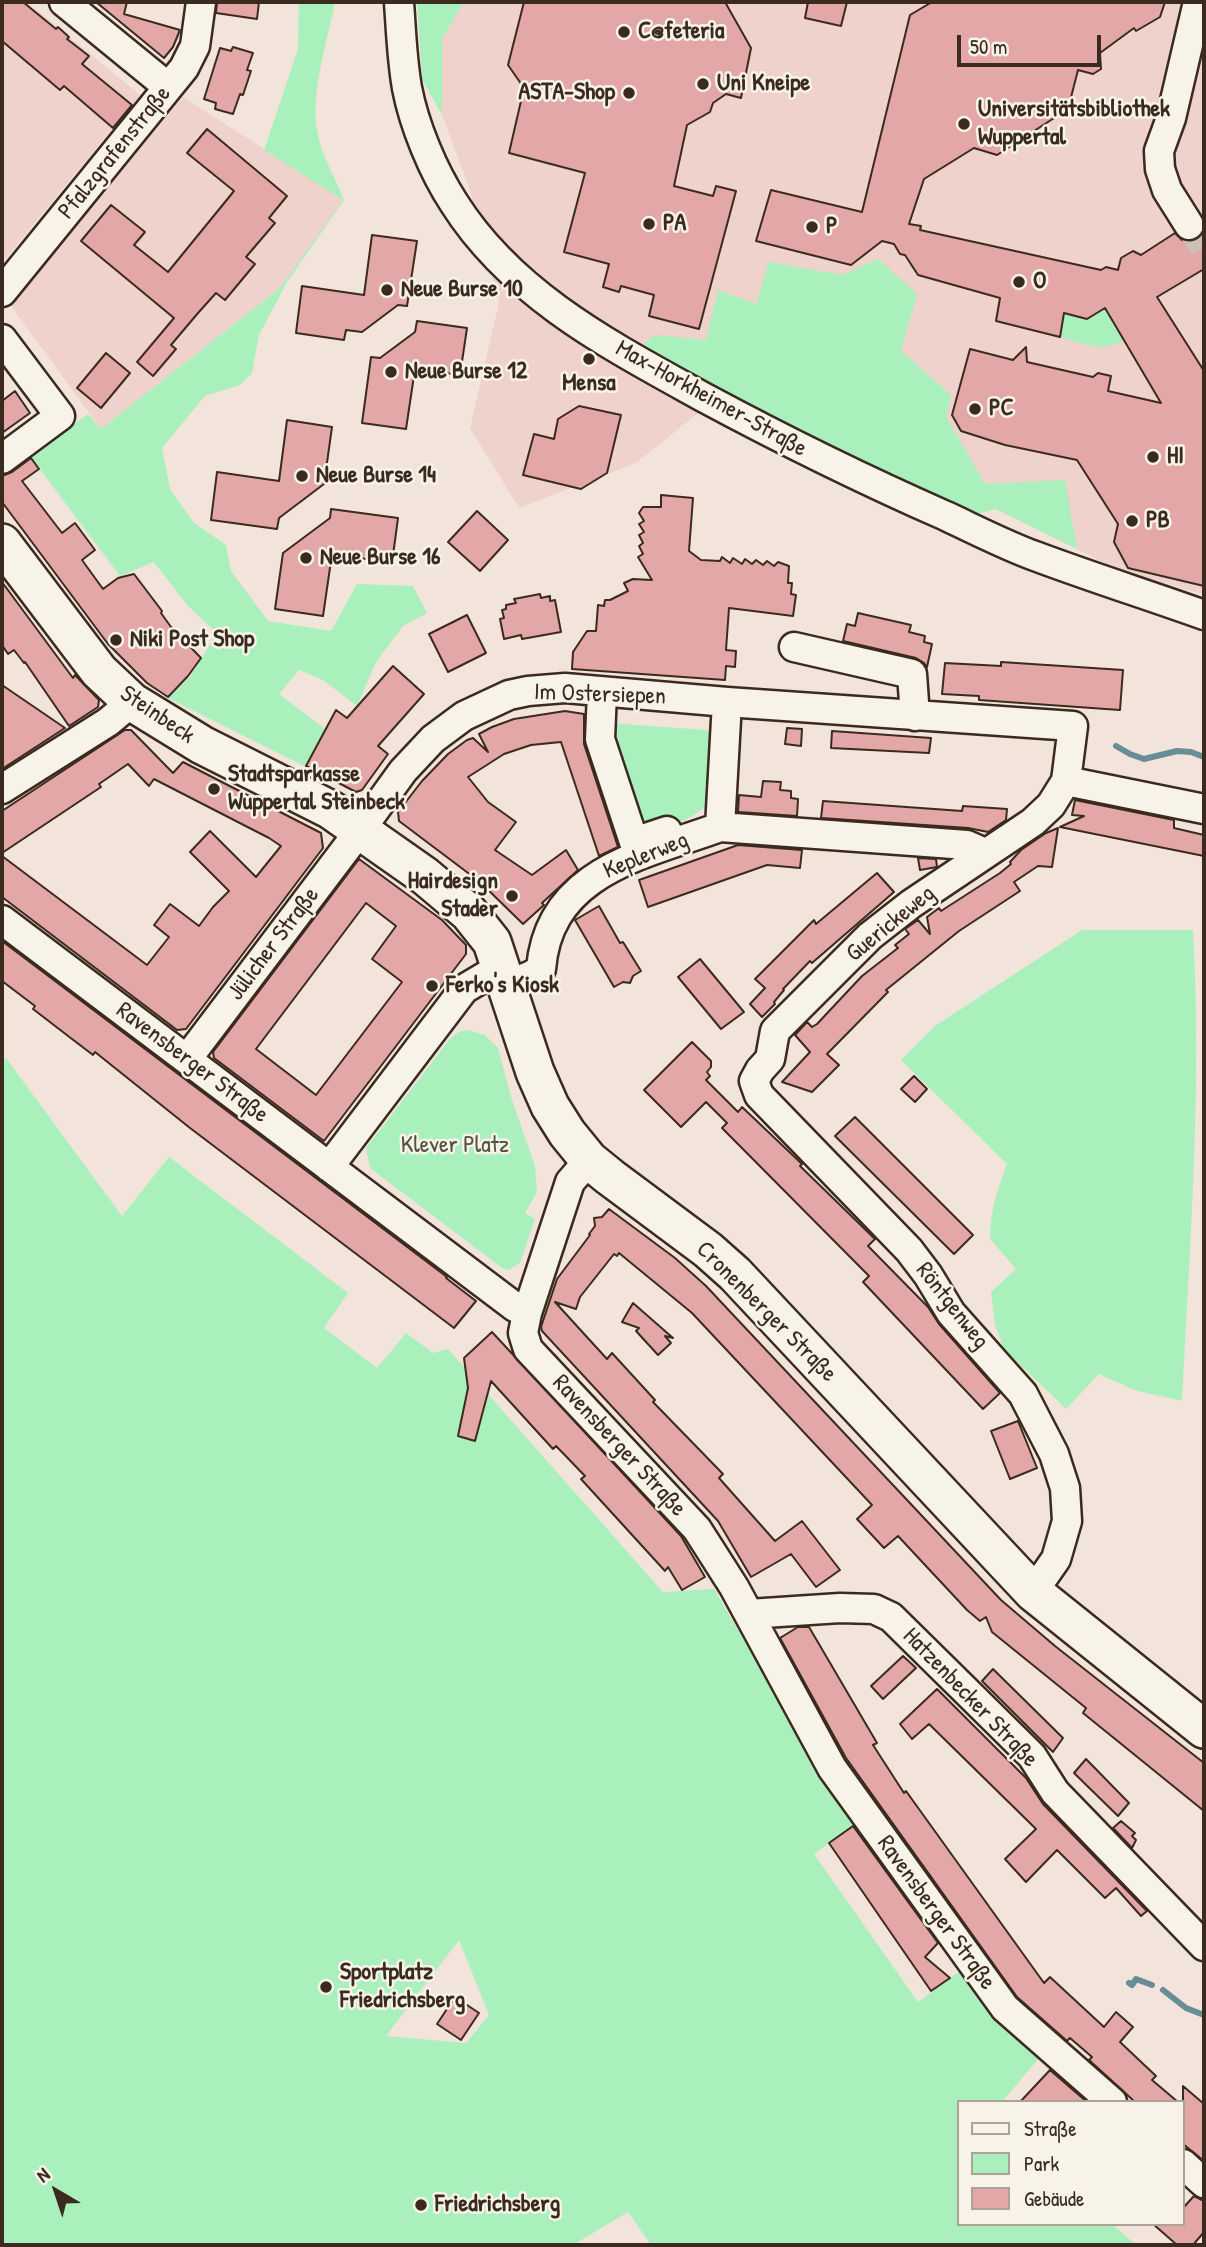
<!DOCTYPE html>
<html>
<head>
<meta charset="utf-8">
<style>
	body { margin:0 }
	#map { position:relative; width:1206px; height:2247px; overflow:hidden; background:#f3e4db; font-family:"Patrick Hand",sans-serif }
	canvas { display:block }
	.frame { position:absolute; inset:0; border:4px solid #3b2a1e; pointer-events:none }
	.legend { position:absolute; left:957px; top:2100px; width:228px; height:126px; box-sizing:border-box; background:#f7f3e8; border:2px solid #aca397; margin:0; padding:9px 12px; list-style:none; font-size:21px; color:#3b2a1e }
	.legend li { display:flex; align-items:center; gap:14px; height:35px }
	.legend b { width:35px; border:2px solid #aca397 }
	.north { position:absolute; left:21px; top:2156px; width:70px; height:70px; -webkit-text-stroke:5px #f7f3e8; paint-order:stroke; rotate:321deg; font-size:19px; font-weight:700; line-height:28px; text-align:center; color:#3b2a1e }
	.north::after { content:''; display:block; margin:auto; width:24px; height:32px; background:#3b2a1e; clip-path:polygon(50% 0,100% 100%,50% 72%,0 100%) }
	.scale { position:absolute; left:957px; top:35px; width:144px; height:32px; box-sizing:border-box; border:4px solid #3b2a1e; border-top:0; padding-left:9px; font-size:21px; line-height:24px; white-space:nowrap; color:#3b2a1e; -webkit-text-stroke:5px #f7f3e8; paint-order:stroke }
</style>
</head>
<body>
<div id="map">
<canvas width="1206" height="2247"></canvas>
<div class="frame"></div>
<ul class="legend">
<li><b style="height:9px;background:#f7f3e8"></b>Straße</li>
<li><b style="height:19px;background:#aaf0bc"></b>Park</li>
<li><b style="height:19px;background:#e2a7a6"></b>Gebäude</li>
</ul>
<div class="north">N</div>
<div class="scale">50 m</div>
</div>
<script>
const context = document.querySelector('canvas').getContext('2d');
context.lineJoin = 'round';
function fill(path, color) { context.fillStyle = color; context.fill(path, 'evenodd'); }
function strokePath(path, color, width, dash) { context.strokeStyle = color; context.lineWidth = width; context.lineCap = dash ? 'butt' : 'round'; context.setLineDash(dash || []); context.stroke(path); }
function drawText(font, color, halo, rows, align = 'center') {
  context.font = font + ' "Patrick Hand",sans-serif'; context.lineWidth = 5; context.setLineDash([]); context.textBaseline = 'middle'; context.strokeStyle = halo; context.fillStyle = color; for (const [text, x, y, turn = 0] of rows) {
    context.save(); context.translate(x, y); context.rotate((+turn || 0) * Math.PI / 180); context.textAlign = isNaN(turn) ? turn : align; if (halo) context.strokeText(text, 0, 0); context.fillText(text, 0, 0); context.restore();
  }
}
fill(new Path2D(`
	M2,2H27L140,95L2,263Z
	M464,2H1204V595L1113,567L737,382L636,463L519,508L470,428L499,303L470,190L442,115V39Z
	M183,97L344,200L280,288L101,429L11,306Z`), '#eed2cb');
fill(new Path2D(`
	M299,2H335C328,38 310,95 317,130C321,155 335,177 344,200L287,282L259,335L252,373L240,385L205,396L162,448L170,489L194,523L226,545L231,571L268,621L331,631L357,584L413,586L427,613L403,626L376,662L357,706L323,680L299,670L279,694L325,729L306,767L168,698L190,677L217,633L187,605L154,562L120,576L30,456L88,414L101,429L280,288L343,200L264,150L298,49Z
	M417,2H464L442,39V115L422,79Z
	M878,259L917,294L901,351L951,395L946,417L985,484L1065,480L1077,549L996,509L970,516L636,351L654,335L706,340L718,290L756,304L769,262L843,275Z
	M1106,302L1111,303L1108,314L1124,340C1103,354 1084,343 1060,337L1064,313L1087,319L1104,309Z
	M609,723L720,731C719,743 719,784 716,792C706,817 664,831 640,828Z
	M1082,930H1193C1202,1087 1190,1244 1182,1401L1134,1390L1099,1374L1066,1409L1004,1349L995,1325L991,1292L1016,1269L990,1239C990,1212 997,1190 1007,1164L901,1060L935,1026Z
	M468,1030L485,1035L498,1048L512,1100L535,1166L537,1192L525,1213L535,1219L520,1263L508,1270L502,1268L370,1168L366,1148L450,1039L459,1032Z
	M6,1058L122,1216L169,1157L348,1293L324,1328L377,1368L406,1333L433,1353L448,1349L663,1592L714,1589L832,1791L855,1824L814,1854L918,2002L960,1971L993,2017L1040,2057L1002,2102H959V2224H1112L1136,2245H651L628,2212L573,2245H2V1061ZM459,1940L489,2015L466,2043L386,2036Z`), '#aaf0bc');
strokePath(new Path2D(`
	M1116,746L1130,754L1144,759L1177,751L1191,752L1204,757
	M1129,1983L1132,1985L1136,1979L1152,1985
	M1163,1990L1186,2008L1204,2015`), '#678d96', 6);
const building = new Path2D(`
	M2,2H23L56,29L58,27L69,37L67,39L89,56L82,64L132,105L113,128L64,86L60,90L2,41Z
	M96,2H127L124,14L180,30L173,47L164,58Z
	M217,2H259L257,19L216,13Z
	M524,2H725L751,48L741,98L726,94L713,103L710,112L687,125L674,186L713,196L716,186L736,191L699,329L649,316L654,295L621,286L619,292L603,287L609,264L564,252L585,173L509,153L524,88L508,65Z
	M808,2H847L841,26L805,18Z
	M932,2H1165L1160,17L1136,31L1134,28L1100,53L1101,69L1093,74L1078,70L1068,109L997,155L974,148L924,179L909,224L921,226L920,230L1101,270L1106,267L1118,270L1121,258L1133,251L1141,255L1175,233L1182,240L1190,242L1198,239L1204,231V269L1157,297L1204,371V586L1128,568L1114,542L1118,524L1077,460L1005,445L961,431L952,415L970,349L1013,360L1026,347L1027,362L1093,377L1098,373L1111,376L1108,391L1161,403L1105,308L1087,319L1064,313L1060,337L996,321L1000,298L918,275L905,255L900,254L894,244L882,241L851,265L756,241L771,190L862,212L910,15Z
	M233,47L253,53L247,70L251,71L243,95L240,94L233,114L215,109L216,103L204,99L220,48L231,51Z
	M207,129L287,196L269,218L275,223L246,257L255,264L225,300L216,293L198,313L171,345L176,349L153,376L137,362L174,318L81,241L111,205L145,232L134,245L168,272L234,191L187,153Z
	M372,235L417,241L407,306L398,305L362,332L346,330L344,340L296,333L302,286L364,295Z
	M417,321L467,328L460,375L415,369L406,429L362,423L371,357L380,358L415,332Z
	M106,353L130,373L101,408L77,388Z
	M15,391L30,413L2,433V401Z
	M579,406L621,415L607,473L581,489L523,475L534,434L554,439L558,419Z
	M287,420L332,427L324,484L279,518L277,529L211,520L217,472L279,481Z
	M31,458L39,469L22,481L62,533L75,523L95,550L82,560L103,589L118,578L134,574L162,611L161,613L171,627L201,658L188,676L168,697L147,683L108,644L2,502V476L12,472Z
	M661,495L693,498L689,551L701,560L720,561L722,557L730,563L733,558L742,564L745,559L752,564L756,560L763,565L767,561L774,566L778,562L789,566L788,583H792L791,594L796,595L793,616L729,608L726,650L736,651L735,667L726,666L725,680L572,669L573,652L587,631H596L598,605L604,606L605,600H610L628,591L624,583L633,579L652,580L638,557L643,554L639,546L643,543L639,535L644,532L639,524L644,521L639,513L643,507H661Z
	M331,509L398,518L392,563L332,554L323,616L275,609L283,553L330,518Z
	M477,511L508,540L480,571L448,542Z
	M2,582L73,678L75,675L99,700L98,707L69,726L25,662L24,663L14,650L8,654L2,645Z
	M540,594L541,598L550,596V601L555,600L561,632L522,639L521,635L504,639L500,619L504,618L502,610L506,609V605L516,603L514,599Z
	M858,613L911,625L909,632L925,636L924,642L932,644L927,667L924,663L916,658L843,641L847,624L855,626Z
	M467,615L486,653L448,672L429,634Z
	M1001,662L1123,670L1120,710L979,700V696L942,694L945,663L1001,666Z
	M393,666L424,694L378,746L388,754L362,790L356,792L306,766L336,710L347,718Z
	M2,685L65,728L2,769Z
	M565,711L584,714V744L618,847L599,856L561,742L531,745L504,754L468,777L488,802L516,822L495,850L532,875L566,850L578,870L542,903L544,905L523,924L480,882L399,821L398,812L422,781L448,754L467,740L473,738L488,752L479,734L492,727L514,719Z
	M787,728L802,729L801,746L785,744Z
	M125,730H131L173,773L183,762L321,833L323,848L186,1029L177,1030L2,897V856L147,965L169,937L154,925L170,904L199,926L213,907L229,891L190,852L210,831L256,877L281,846L269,838L154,779L149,786L128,764L99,784L101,787L2,853V811Z
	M832,731L931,738L929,753L831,748Z
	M763,781L781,782L780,790L791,791V798L798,799L797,816L738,812L739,795L761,797Z
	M1075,800L1174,820V828L1204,835V856L1060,827L1084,816L1072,815Z
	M823,801L962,811L963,806L1007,809L1006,820L988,832L968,828L821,818Z
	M1058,828L1052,867L1038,866L1014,882L1020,891L959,931L886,990L888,992L827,1054L839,1065L812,1092L782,1082L810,1052L795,1035L807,1022L812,1027L817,1024L862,976L898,948L895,945L909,934L905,929L918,920L930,934L927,917L939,908L941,911L1000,873L1011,864L1010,862L1021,850L1046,833Z
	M738,845L802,850L800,868L767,865L648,907L639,880Z
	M918,858L936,859L937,867L920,870Z
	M359,859L442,920L466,945V954L324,1141L214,1058L213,1052ZM366,903L396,926L372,959L402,982L316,1095L256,1049Z
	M877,873L894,892L812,963L810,961L783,989L784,990L774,1002L775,1004L762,1017L750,1004L765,988L755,979L814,920L816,924Z
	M599,906L620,943L623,942L641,971L633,976L630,983L623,982L614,987L575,920Z
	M2,941L447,1277L446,1278L476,1301L454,1328L190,1128L95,1052L93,1055L72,1039L33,1009L35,1006L2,981Z
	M700,959L744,1012L721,1029L678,977Z
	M692,1042L711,1061V1067L707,1072L710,1076L706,1080L738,1112L742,1107L761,1125L802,1164L800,1166L875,1239L868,1246L928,1307L939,1324L1000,1393L983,1409L863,1282L869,1276L722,1128L727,1123L706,1102L681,1127L644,1090Z
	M914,1076L927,1089L915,1102L901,1089Z
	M855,1117L973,1235L954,1254L835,1136Z
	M609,1209L675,1258L706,1286L1001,1600L1055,1646L1204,1763V1811L1083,1713L1086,1708L992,1632L986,1617L980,1621L967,1610L898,1536L884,1548L857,1519L872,1505L692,1313L619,1253L617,1256L614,1254L580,1297L576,1309L555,1302L607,1359L612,1353L655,1400L653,1402L723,1474L719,1478L775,1541L802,1521L840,1570L816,1587L791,1554L751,1577L718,1521L542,1331L541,1327L557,1279L590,1235L589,1234L595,1226L594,1218L602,1217Z
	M633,1303L673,1338L665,1336L671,1343L658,1355L636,1331L639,1328L622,1322Z
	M492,1332L681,1536L705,1577L682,1590L668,1567L665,1571L581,1479L585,1476L556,1446L553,1449L491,1381L475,1441L458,1436L468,1388L464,1358Z
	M1018,1421L1037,1468L1010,1479L991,1431Z
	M798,1627H809L877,1743L873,1745L904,1793L906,1791L1044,1983L1050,1977L1104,2027L1116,2012L1133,2027L1120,2042L1156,2076L1152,2080L1178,2102H1135L1089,2060L1092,2057L1070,2038L1067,2041L1017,1997L846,1758L780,1638Z
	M903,1656L916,1668L883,1699L871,1686Z
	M993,1669L1063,1738L1053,1752L982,1681Z
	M937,1689L1026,1778L1043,1804L1147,1911L1141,1916L1116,1888L1105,1898L1057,1850L1026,1882L1005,1859L1036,1829L929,1724L912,1739L900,1724Z
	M1086,1759L1129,1803L1118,1816L1074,1773Z
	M1121,1821L1135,1833L1132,1836L1136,1840L1132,1848L1113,1828Z
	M853,1826L938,1943L925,1957L950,1978L931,1991L829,1843Z
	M455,1997L479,2013L461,2040L437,2024Z
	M1050,2070L1087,2102H1020Z
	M1183,2086L1204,2104V2161L1183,2144Z
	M1194,2196L1204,2201V2232L1193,2245H1177L1153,2224H1183V2208Z`);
fill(building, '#e2a7a6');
strokePath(building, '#3b2a1e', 2);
strokePath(new Path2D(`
	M1189,225L1204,247`), '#cebfb5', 28, [28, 14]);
const minor = new Path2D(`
	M64,2L168,87
	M399,2C401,30 402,60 407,88C414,125 433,171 454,203C512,295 611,346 703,397C783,440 864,480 946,516C976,530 1005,545 1035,556C1091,577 1148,595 1204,615
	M1189,225L1167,190L1160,169L1159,151L1171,118L1198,2
	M2,292L184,68L195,46L201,2
	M2,339L60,416L2,459
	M794,647L912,674L915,716
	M602,692L600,739L634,842L667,831
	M727,702L720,827L967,845L985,853
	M2,789L108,722L132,702
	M2,920L515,1307L527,1313
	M508,985L532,975L541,969C549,871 643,855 720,827
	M187,1059L361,829L403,771L433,739L464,716L509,695L528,691L565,688L727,702L1073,726L1066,781L1204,809
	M589,1160L570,1182L527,1313L523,1333L528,1349L697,1529L734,1587L832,1768L1005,2008L1112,2102
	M329,1167L464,989L501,967
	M1033,1592L1056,1559L1067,1521L1065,1488L1054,1454L1023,1394L951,1313L928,1275L909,1250L759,1095L754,1081L760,1070L770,1059L775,1031L870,936L911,904L1033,822L1051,805L1066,781
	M749,1614L840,1608L874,1609L891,1617L1032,1756L1055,1792L1204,1946
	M1183,2164L1204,2183`);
const major = new Path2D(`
	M2,543L99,671L132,702L202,745L331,810L425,876L469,913L492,942L535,1072L550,1106L567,1133L589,1160L610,1177L708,1250L735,1274L1033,1592L1204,1729`);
strokePath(minor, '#3b2a1e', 33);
strokePath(major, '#3b2a1e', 42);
strokePath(minor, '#f7f3e8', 28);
strokePath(major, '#f7f3e8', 37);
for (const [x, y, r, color] of [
	[624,32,7,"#3b2a1e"],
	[703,84,7,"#3b2a1e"],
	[629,93,7,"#3b2a1e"],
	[964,124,7,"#3b2a1e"],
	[649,224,7,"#3b2a1e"],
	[812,227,7,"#3b2a1e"],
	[1019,282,7,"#3b2a1e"],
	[387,290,7,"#3b2a1e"],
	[589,359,7,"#3b2a1e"],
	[391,372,7,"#3b2a1e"],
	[975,409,7,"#3b2a1e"],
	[1153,457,7,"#3b2a1e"],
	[302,476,7,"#3b2a1e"],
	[1132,521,7,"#3b2a1e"],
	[306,558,7,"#3b2a1e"],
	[116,640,7,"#3b2a1e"],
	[214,789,7,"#3b2a1e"],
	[512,896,7,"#3b2a1e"],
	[432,986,7,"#3b2a1e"],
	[326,1987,7,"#3b2a1e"],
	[421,2205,7,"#3b2a1e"]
]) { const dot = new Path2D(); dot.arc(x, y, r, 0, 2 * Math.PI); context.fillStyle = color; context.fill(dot); strokePath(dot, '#f7f3e8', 2.5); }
drawText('bold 24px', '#3b2a1e', '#f7f3e8', [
	["C@feteria",638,32],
	["Uni Kneipe",717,84],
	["ASTA-Shop",615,93,"right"],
	["Universitätsbibliothek",978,110],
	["Wuppertal",978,138],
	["PA",663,224],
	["P",826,227],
	["O",1033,282],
	["Neue Burse 10",401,290],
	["Neue Burse 12",405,372],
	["Mensa",589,384,"center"],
	["PC",989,409],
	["HI",1167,457],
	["Neue Burse 14",316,476],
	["PB",1146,521],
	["Neue Burse 16",320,558],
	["Niki Post Shop",130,640],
	["Stadtsparkasse",228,775],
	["Wuppertal Steinbeck",228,803],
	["Hairdesign",498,882,"right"],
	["Stader",498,910,"right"],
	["Ferko's Kiosk",446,986],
	["Sportplatz",340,1973],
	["Friedrichsberg",340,2001],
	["Friedrichsberg",435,2205]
], 'left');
drawText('24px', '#3b2a1e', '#f7f3e8', [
	["Pfalzgrafenstraße",115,153,-51],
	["Max-Horkheimer-Straße",711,399,29],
	["Im Ostersiepen",600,695,2],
	["Steinbeck",157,715,34],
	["Keplerweg",646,856,-22],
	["Guerickeweg",891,924,-39],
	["Jülicher Straße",274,944,-53],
	["Ravensberger Straße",192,1063,37],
	["Röntgenweg",952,1306,52],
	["Cronenberger Straße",766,1312,45],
	["Ravensberger Straße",619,1446,47],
	["Hatzenbecker Straße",970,1698,46],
	["Ravensberger Straße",936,1913,54]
]);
drawText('24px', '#51523e', '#f7f3e8', [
	["Klever Platz",455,1146]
]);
</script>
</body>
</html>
